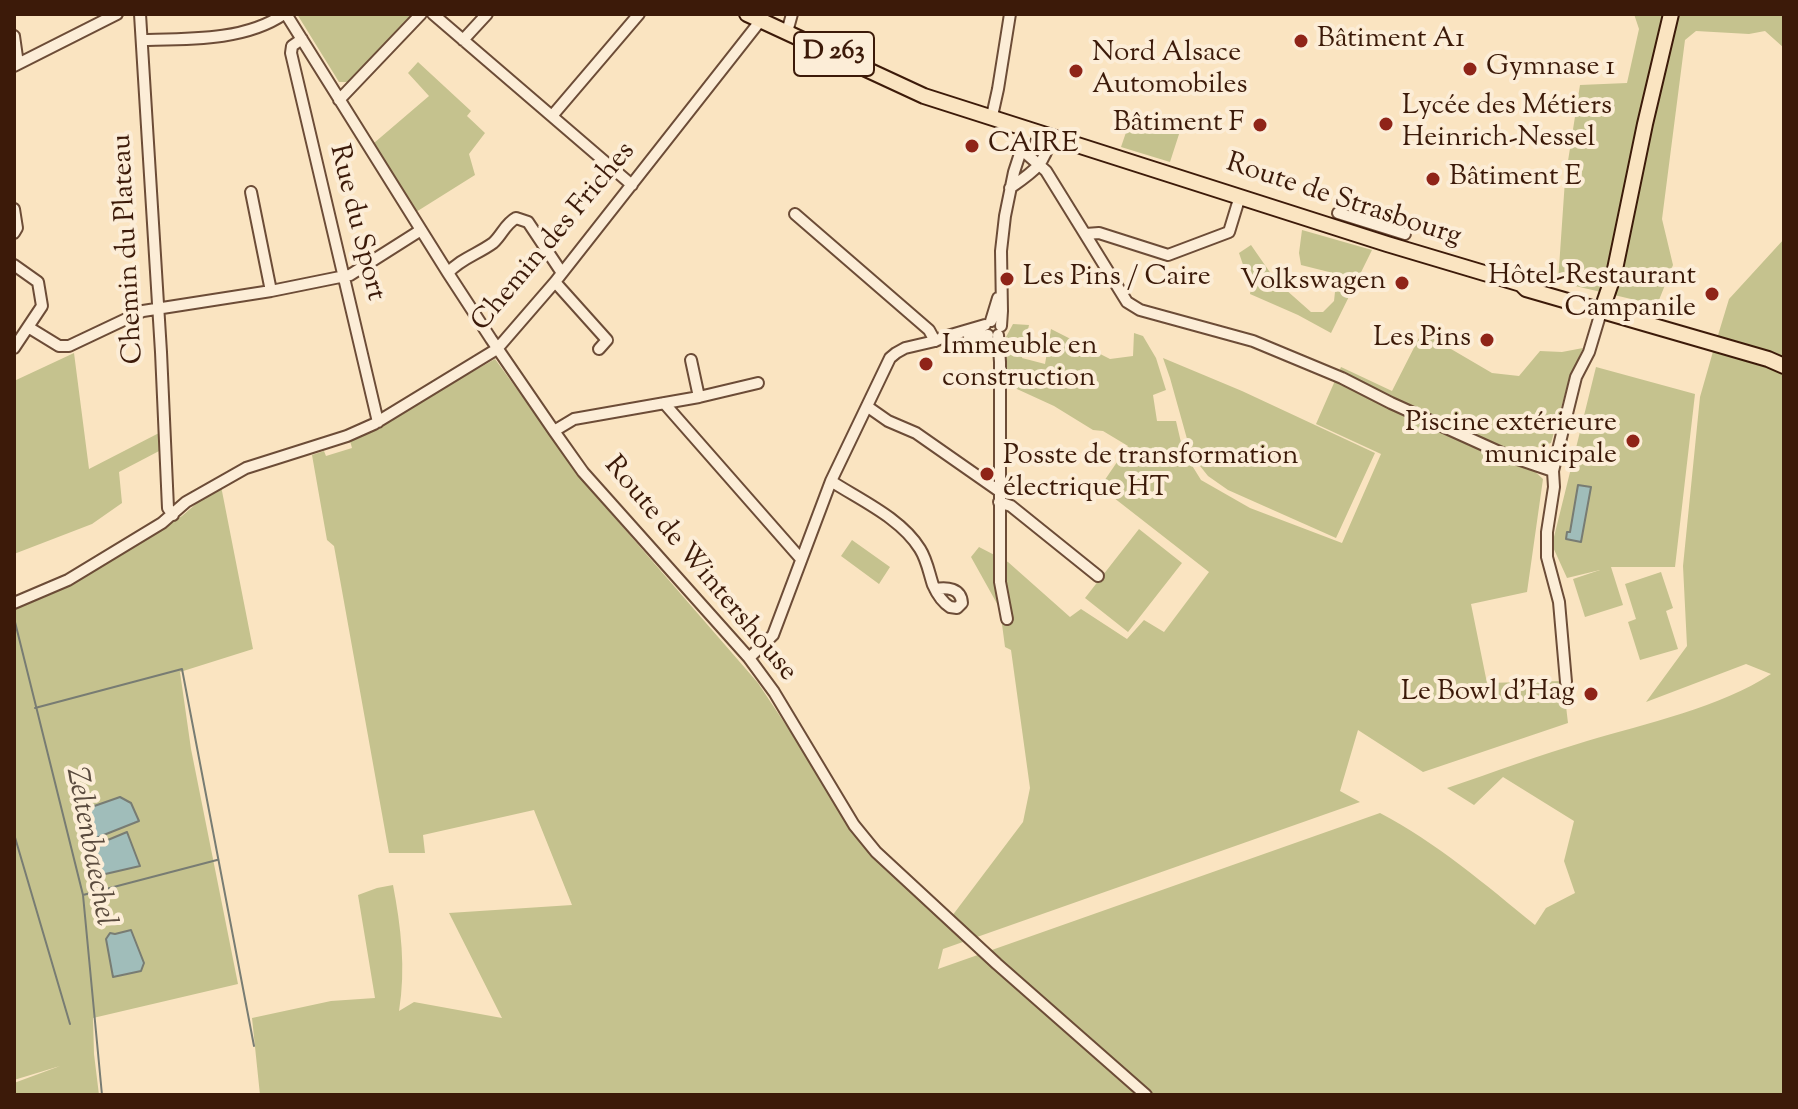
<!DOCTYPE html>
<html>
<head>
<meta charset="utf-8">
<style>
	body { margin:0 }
	#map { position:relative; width:1798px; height:1109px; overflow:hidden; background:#fae4c1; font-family:"Sorts Mill Goudy",serif }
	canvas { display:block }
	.frame { position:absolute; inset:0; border:16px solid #3c1a09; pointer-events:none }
</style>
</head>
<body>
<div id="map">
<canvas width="1798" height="1109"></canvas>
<div class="frame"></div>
</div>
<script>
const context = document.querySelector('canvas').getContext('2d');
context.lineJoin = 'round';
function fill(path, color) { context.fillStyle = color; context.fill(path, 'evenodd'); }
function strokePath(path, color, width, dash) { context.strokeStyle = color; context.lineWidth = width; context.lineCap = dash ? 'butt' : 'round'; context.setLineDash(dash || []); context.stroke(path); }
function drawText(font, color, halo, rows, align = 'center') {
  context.font = font + ' "Sorts Mill Goudy",serif'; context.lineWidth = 8; context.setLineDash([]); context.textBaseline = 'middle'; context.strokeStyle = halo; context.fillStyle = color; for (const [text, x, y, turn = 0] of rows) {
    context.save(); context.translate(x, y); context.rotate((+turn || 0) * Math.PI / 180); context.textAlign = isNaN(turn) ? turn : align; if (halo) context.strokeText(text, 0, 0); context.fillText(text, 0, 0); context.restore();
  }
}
fill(new Path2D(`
	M297,14H412L349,82H339Z
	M1634,14H1784V48L1765,31L1749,34L1696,31L1685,40L1662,219L1673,265L1657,305L1558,282L1565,180L1580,85L1627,83L1639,29Z
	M418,62L471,111L467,116L485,133L469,154L475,175L416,212L374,143L429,96L408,73Z
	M1133,112L1181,128L1170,162L1121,147Z
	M1302,230L1372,250L1331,333L1298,315L1250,294L1251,288L1239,253L1251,245L1276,281L1311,312H1323L1334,301L1337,274L1301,265L1299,253Z
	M1784,239V1095H260L252,1018L331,1001L375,998L358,895L377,888L393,885C401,927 406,969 399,1011L414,1002L502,1018L449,913L572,905L534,810L423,835L425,853H389L334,546L327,540L312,455L324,451L326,456L352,448L350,441L495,359L589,488L758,683L841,808L862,845L952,916L1023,822L1030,788L1011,650L1005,647L1000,609L971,557L979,547L1008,562L1070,617L1081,609L1127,639L1144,620L1164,632L1209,572L1100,487L1128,446L1103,431L1093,430L1054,406L1006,384V337L1013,324L1029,325L1022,358L1045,364L1051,329L1110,359L1133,356L1134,333L1143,336L1156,358L1166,390L1153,395L1157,421H1176L1183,451L1201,480L1250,508L1342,543L1381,454L1316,424L1341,367L1392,391L1422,332L1492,373L1519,376L1540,351L1562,352L1583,348L1569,380L1551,443L1535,448L1530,467L1543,479L1527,592L1471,604L1487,683L1563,681L1568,723L1423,772L1358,730L1340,791L1360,802L943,949L938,969L1380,813C1437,843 1486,885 1535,925L1546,908L1575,893L1564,861L1574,821L1503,777L1474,805L1447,788C1494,772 1540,755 1587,741C1645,724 1721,707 1771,674L1746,664L1646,702L1687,646L1683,566L1700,397L1712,355L1729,299Z
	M74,353L89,469L159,433L161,450L119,472L122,503L92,524L14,554V381Z
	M1163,358L1242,391L1375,453L1336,538L1228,490L1208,476L1196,461L1189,446L1170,378Z
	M1596,367L1695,394L1675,567H1611L1623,605L1585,617L1573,579L1600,570L1567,578L1552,545Z
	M221,486L253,649L180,672L191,749L238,984L93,1018L94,1054L99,1095H14V1083L60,1066L14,1080V600L17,607L71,583L182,516L205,496Z
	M1139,529L1182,563L1128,632L1085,598Z
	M852,540L890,567L879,584L841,556Z
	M1661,572L1673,608L1666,611L1678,649L1640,660L1628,622L1636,619L1625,584Z`), '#c5c28e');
const water = new Path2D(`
	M1578,485L1591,487L1581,542L1566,539L1567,532H1570Z
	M120,797L131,803L139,821L86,842L80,811Z
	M127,832L140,866L101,875L91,847Z
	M131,930L144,963L141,971L113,977L106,939L110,933L115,934Z`);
fill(water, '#a0bdba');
strokePath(water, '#787c73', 2);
strokePath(new Path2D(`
	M14,610L15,622L83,895L102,1095
	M35,708L182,669L254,1046
	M14,834L70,1024
	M83,895L217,860`), '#787c73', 2);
const minor = new Path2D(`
	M140,14L161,352L168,508L173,515
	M286,14L448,273L491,339L554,431L583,472L749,658L774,692L854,825L876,852L997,964L1146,1095
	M433,14L632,185
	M787,32L792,14
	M14,36L18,64
	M302,39L292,46L291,53L378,422
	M142,40C188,39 245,41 284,14
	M463,40L487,14
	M14,66L117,14
	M339,100L421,14
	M552,116L639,14
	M992,116L998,89L1010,14
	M1022,150L1046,171L1127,302L1140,310L1253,341L1342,378L1391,403L1506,455L1553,471
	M1010,188C1033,172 1045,165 1051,136
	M251,192L271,291
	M14,209L17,228L14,233
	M1338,213L1405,234
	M795,214L929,330L935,341
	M1086,234L1099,233L1168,255L1229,232L1240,196
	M14,265L38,282L42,306L14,348
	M448,273C460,259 478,254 493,243C502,235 505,224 516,218L528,222L562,273
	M555,282L607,340L599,349
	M991,321L998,298
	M1001,326L1002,311L1001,251L1005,216L1014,172L1028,129
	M28,327L59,346H69L143,311L271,291L350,275L421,230
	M998,335L1000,362V582L1007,619
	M969,337L988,335
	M691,360L699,397
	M664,403L801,559
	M868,407L888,421L916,433L999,491
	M554,431L574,419L699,397L758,383
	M831,481C860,500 901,518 920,549C927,560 929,573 933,585C937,594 942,602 950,607L957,608L962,603C961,588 947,587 935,589
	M999,502L1011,506L1098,576
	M14,603L68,580L162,523L186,502L246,468L347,436L374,424L497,349L555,282L761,20
	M749,658L773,635L831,481L890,358L896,353L905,348L935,341L944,337L985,325
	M1566,682L1559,602L1547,557V532L1554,487L1553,471L1559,446L1576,377L1589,352L1601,312`);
const major = new Path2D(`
	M747,14L924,96L1387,244L1521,284L1526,289L1768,359L1784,366
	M1601,312L1614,274L1645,124L1671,14`);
strokePath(minor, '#6c4c37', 14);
strokePath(major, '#3c1a09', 18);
strokePath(minor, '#fcedd7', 10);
strokePath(major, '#fae4c1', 14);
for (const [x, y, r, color] of [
	[1301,41,8,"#8f2418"],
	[1470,69,8,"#8f2418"],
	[1076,71,8,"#8f2418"],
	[1386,124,8,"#8f2418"],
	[1260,125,8,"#8f2418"],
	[972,146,8,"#8f2418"],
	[1433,179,8,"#8f2418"],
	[1007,279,8,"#8f2418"],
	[1402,283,8,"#8f2418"],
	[1712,294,8,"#8f2418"],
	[1487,340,8,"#8f2418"],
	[926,364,8,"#8f2418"],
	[1633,441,8,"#8f2418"],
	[987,474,8,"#8f2418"],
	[1591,694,8,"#8f2418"]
]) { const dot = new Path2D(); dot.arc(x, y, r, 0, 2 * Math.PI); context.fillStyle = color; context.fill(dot); strokePath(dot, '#fcedd7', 3); }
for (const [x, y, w] of [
	[834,54,80]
]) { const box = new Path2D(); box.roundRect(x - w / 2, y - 22, w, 44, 6); context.fillStyle = '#fcedd7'; context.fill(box); strokePath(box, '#3c1a09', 2); }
drawText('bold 26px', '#3c1a09', null, [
	["D 263",834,54]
]);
drawText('28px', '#3c1a09', '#fcedd7', [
	["Bâtiment A1",1317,41],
	["Nord Alsace",1092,55],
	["Automobiles",1092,87],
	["Gymnase 1",1486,69],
	["Lycée des Métiers",1402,108],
	["Heinrich-Nessel",1402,140],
	["Bâtiment F",1244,125,"right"],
	["CAIRE",988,146],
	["Bâtiment E",1449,179],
	["Hôtel-Restaurant",1696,278,"right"],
	["Campanile",1696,310,"right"],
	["Les Pins / Caire",1023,279],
	["Volkswagen",1386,283,"right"],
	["Les Pins",1471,340,"right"],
	["Immeuble en",942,348],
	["construction",942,380],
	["Piscine extérieure",1617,425,"right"],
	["municipale",1617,457,"right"],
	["Posste de transformation",1003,458],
	["électrique HT",1003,490],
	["Le Bowl d'Hag",1575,694,"right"]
], 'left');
drawText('28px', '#3c1a09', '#fcedd7', [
	["Route de Strasbourg",1343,202,18],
	["Rue du Sport",355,223,76],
	["Chemin des Friches",555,238,-50],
	["Chemin du Plateau",130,249,-93],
	["Route de Wintershouse",699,570,50]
]);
drawText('italic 30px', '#5a4b3e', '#fcedd7', [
	["Zeltenbaechel",88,847,79]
]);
</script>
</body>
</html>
